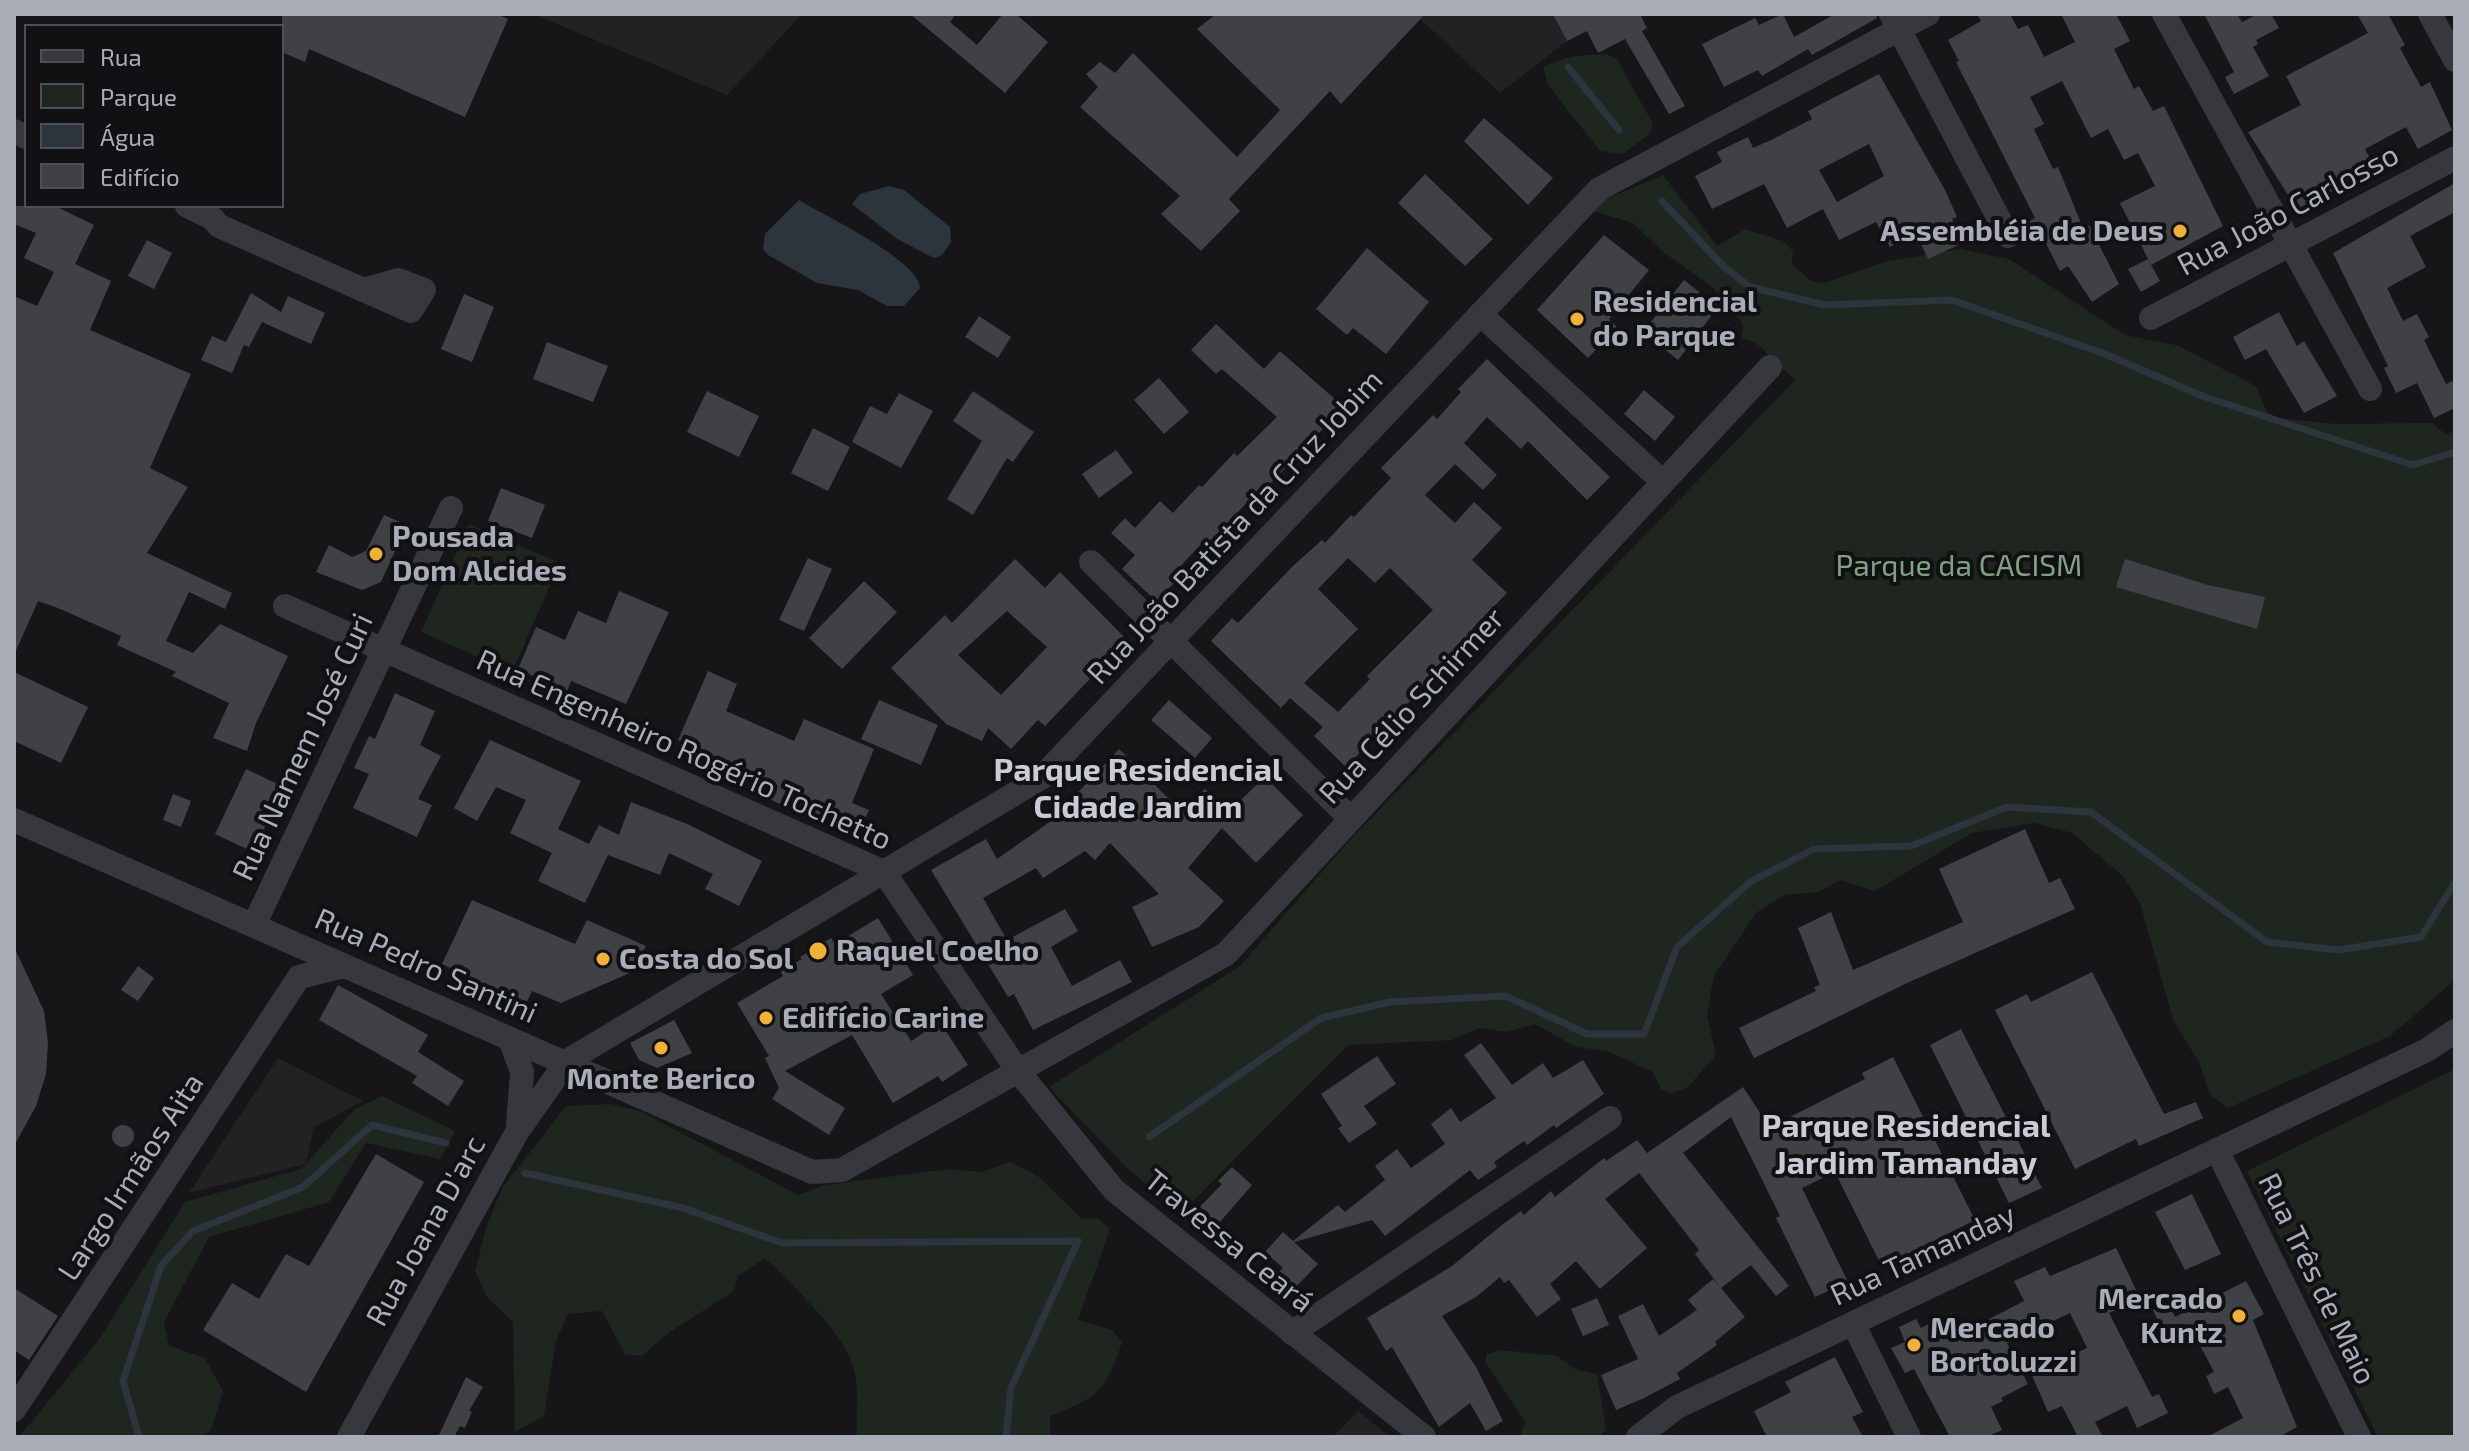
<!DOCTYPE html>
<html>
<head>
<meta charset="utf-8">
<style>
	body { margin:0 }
	#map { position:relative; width:2469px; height:1451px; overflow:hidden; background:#161618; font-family:"Exo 2",sans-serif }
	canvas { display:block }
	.frame { position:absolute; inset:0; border:16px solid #a8adb8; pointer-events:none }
	.legend { position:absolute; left:24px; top:24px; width:260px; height:184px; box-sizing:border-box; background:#111113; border:2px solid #4d4f55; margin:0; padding:10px 14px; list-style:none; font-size:24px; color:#a8adb8 }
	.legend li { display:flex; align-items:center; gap:16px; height:40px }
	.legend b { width:40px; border:2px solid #4d4f55 }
</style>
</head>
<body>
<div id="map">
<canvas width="2469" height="1451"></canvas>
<div class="frame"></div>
<ul class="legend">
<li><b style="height:10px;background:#37383d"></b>Rua</li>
<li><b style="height:22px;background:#1e261f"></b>Parque</li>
<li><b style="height:22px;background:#2c353c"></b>Água</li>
<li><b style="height:22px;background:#404145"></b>Edifício</li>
</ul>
</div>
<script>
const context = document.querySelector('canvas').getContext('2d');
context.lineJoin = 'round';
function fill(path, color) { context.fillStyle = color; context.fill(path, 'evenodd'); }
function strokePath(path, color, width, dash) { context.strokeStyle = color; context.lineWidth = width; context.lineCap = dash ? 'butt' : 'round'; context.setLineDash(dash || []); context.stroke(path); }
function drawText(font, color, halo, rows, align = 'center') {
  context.font = font + ' "Exo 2",sans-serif'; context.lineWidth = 8; context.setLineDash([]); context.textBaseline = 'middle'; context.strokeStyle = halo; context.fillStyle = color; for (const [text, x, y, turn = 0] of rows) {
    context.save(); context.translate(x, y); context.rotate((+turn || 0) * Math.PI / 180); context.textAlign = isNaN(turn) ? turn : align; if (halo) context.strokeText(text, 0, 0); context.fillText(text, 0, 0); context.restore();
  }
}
fill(new Path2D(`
	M533,14H802L727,95Z
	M1415,14H1620L1567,41L1500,93Z
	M278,1058L363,1101L314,1127L306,1164L189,1193Z
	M1358,1411L1390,1437H1333Z`), '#222225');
fill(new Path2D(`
	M1607,54L1617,59L1653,124L1650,134L1623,154L1600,151L1548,85L1543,66L1574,56Z
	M1663,175L1717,246L1745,229L1783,241L1793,251L1792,264L1811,281L1824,283L1884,262L1960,249L2009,259L2125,335L2176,345L2245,380L2256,387L2267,412L2278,418L2336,424L2431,423L2447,435L2455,429V980L2390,1036L2228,1108L2210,1095L2199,1062L2174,1022L2140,903L2122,875L2072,833L2034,823L1972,833L1875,891L1840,880L1819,892L1784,895L1756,913L1714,976L1707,1014L1716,1055L1688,1087L1672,1093L1661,1089L1653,1072L1607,1051L1576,1047L1535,1024L1507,1032L1480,1028L1452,1040L1348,1045L1181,1213L1127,1168L1049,1087L1240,966L1349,841L1795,380L1755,342L1741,339L1743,324L1712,287L1662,251L1633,223L1593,211L1601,201Z
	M469,524L560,563L512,672L421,632Z
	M2455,1069V1437H2378L2247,1171Z
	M382,1096L455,1131L440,1159L366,1143L329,1202L209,1237L164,1322L169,1346L205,1358L223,1391L211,1430L203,1437H19L98,1341L185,1202L301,1169L354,1110Z
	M611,1104L642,1112L798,1195L825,1185L949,1169L981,1172L1011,1162L1039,1177L1082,1219L1097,1218L1110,1229L1078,1320L1112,1330L1122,1342C1105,1394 1099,1396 1050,1416V1437H857C856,1413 860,1385 852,1363C841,1331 790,1282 765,1258L738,1276L734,1291L667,1334L642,1356L625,1354L602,1311L568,1314L556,1341L544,1416L515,1432L513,1322L487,1297L475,1271L486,1228L502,1188L566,1106Z
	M1501,1350L1557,1356L1575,1369L1597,1374L1605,1422V1430L1599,1437H1520L1525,1422L1486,1363V1354Z`), '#1e261f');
fill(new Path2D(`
	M889,186L904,190L950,227L951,242L942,255L934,258L897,239L852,204L860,194Z
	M799,200C825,216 919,260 920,288L904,306H887L858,290L817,283L768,255L763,249L765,234Z`), '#2c353c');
strokePath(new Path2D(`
	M1568,67L1619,130
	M1662,201L1723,266L1750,287L1825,305L1952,300L2105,354L2202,396L2413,465L2455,452
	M1149,1137L1321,1018L1390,1002L1506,996L1587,1034H1644L1677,947L1750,882L1814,849L1911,846L2007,807L2091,812L2267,942L2339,950L2421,937L2455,882
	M525,1173L683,1208L782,1243L1078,1241L1011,1388L1006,1437
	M139,1437L123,1381L161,1266L193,1231L303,1187L372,1125L446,1143`), '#2c353c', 7);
fill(new Path2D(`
	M282,14H496L508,19L465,117L309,49L305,62L282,52Z
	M910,14H956L950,22L977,45L1003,14H1016L1048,42L1005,93Z
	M1216,14H1425L1341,104L1330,91L1229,199L1240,211L1201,251L1161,214L1180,196L1080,107L1098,87L1086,74L1100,62L1115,73L1133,53L1237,157L1280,110L1197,29Z
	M1553,14H1640L1647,28L1642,31L1685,106L1669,114L1625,39L1598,53L1587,31L1567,41Z
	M1783,14L1794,37L1835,14H1876L1877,18L1812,55L1808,49L1762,76L1758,70L1724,87L1702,44L1755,18L1759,25Z
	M1977,14H2010L2018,29L2028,25L2044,57L2075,42L2061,14H2116L2130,41L2114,49L2134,89L2139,86L2153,111L2164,106L2223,226L2151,265L2120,203L2155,186L2138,153L2124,160L2108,129L2091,138L2062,81L2030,97L2044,124L2034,129L2053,169L2058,167L2083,228L2089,225L2119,284L2092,302L2068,266L2060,271L2042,236L2032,241L2024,224L2035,218L1956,62L1959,61L1948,40L1981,21Z
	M2204,14H2237L2242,22L2258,14H2271L2279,28L2256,40L2258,44L2253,47L2269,76L2234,94L2225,77L2234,72Z
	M2357,14H2388L2405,45L2400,48L2421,87L2430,82L2452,130L2418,149L2406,127L2365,149L2376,170L2297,209L2248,132L2301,105L2286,76L2368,33Z
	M1879,74L1945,190L1957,217L1952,219L1963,243L1928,259L1916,233L1890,247L1876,222L1839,240L1823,209L1787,228L1764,184L1712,209L1695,176L1722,162L1717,152L1748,137L1753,148L1771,140L1812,119L1808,111ZM1869,144L1884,176L1837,202L1819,170Z
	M1484,118L1553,178L1528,205L1464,141Z
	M1425,174L1493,239L1465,266L1398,203Z
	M2455,183V212L2410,236L2426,267L2387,288L2403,321L2417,314L2429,337L2424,340L2446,384L2455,380V408L2434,418L2417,383L2396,393L2384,368L2388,366L2333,253Z
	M14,206H55L94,225L75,264L111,281L90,330L191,374L150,468L188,487L147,553L232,593L225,609L189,592L166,641L193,653L220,624L288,656L256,723L247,751L213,738L229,703L172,676L176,672L117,645L121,636L58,608L38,601L14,655V296L37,306L54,272L24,258L36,233L14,224Z
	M1604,235L1649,270L1609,319L1617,327L1588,358L1537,310Z
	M147,240L172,253L154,289L128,276Z
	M1367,248L1429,302L1386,354L1353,328L1347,335L1316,309Z
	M2148,259L2160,281L2141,292L2128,269Z
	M1684,280L1718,307L1678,360L1643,332Z
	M251,293L281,312L288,296L325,313L311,344L262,322L249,347L244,345L232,373L201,360L212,336L226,342Z
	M464,294L494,307L472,362L441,349Z
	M2279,312L2297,346L2304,341L2337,396L2304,413L2266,349L2245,360L2233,337Z
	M979,316L1011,337L998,358L965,337Z
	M1216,324L1264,369L1280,351L1344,407L1270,484L1267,482L1207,544L1204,541L1175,572L1180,577L1156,601L1122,569L1135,555L1111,533L1125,518L1135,528L1160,501L1173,513L1199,485L1202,487L1234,453L1237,456L1277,417L1222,369L1216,374L1191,350Z
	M547,342L608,366L593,402L533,379Z
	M1487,359L1610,477L1587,500L1528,441L1521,449L1487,417L1464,443L1497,475L1483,490L1455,464L1425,495L1455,523L1474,502L1502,528L1472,560L1507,593L1472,629L1476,633L1346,767L1314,736L1323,727L1290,698L1281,708L1211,641L1232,618L1238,623L1293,566L1322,540L1325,543L1351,515L1354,517L1391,478L1381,468L1433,415L1437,419L1461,392L1458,389ZM1348,558L1375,583L1390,568L1433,610L1367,676L1370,679L1338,712L1304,683L1358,629L1318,589Z
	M1159,378L1189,412L1164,434L1134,400Z
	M1644,390L1675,417L1655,441L1624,414Z
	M707,391L759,416L739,457L687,432Z
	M973,391L1034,432L1013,462L1007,458L973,515L947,499L982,441L953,421Z
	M899,393L933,411L901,468L852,442L870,406L887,414Z
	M813,428L850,447L828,491L791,473Z
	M1116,450L1133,473L1099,498L1082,474Z
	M501,488L545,505L532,538L488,521Z
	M384,515L407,525L381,582L362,590L316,572L329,545L352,557L366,551Z
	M808,558L832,569L804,631L779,620Z
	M1015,559L1045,588L1060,572L1127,640L1045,726L1038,720L1011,749L988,728L982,741L946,724L891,668L945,615L952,623ZM1007,611L1047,647L1001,695L958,655Z
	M2125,559L2208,585L2265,597L2257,629L2116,587Z
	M864,581L897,612L842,669L809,638Z
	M619,591L669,612L626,704L571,681L567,691L518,669L536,627L565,640L578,611L606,623Z
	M708,671L737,684L726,711L794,741L804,719L874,749L852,803L869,810L859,834L828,821L826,825L769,799L774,787L678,740Z
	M14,672L88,707L61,763L14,741Z
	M395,693L435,711L420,745L441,756L418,799L432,805L417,837L353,808L369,774L354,768L369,736L375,739Z
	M879,700L938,725L921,765L861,739Z
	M1169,700L1212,738L1195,758L1151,720Z
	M490,740L581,781L558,829L589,844L599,825L619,835L631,802L687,824L762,861L739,906L705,889L713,874L669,853L660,875L608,855L585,903L538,881L552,853L510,833L526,800L496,787L477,821L454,808Z
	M1119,749L1167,797L1185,809L1205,789L1228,812L1265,777L1303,815L1256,863L1222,828L1188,868L1224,901L1199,927L1152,947L1132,907L1159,894L1110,843L1095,860L1085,851L1043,878L1036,868L983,898L1007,940L1065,909L1078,931L1051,947L1072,986L1120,960L1132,982L1033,1030L1014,994L1008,997L931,870L986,839L997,859L1071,807L1067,804Z
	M246,769L284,787L253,852L215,834Z
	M173,794L191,801L181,827L163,820Z
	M2025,829L2049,883L2060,878L2075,909L1907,983L1754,1058L1739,1028L1816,991L1814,987L1820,985L1798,928L1831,912L1853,970L1963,922L1939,869Z
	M472,900L575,944L587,920L646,946L632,972L561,1003L532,991L526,1004L442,964Z
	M878,918L913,975L881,994L911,1041L940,1022L968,1065L942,1082L938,1076L893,1103L852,1035L785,1071L845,1108L829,1135L772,1099L779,1088L765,1058L769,1056L737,1003L783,976L780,971L802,959L800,957L831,938L835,944Z
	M14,947L44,1011L48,1043L46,1074L36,1106L14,1146Z
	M138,966L154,978L138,1001L121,990Z
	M2092,972L2164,1114L2196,1102L2203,1118L2139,1146L2136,1139L2075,1169L1995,1010L2027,994L2031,1002Z
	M338,985L428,1035L418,1052L464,1081L448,1106L412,1083L417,1076L319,1020Z
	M674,1020L692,1053L657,1068L639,1060L630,1043Z
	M1961,1029L2042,1188L2009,1203L1930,1045Z
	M1481,1043L1512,1085L1543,1063L1553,1078L1583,1060L1604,1094L1556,1128L1554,1125L1527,1145L1524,1141L1494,1162L1497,1167L1478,1180L1470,1170L1385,1236L1372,1220L1294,1242L1318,1264L1287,1296L1271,1280L1283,1268L1265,1252L1283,1232L1293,1241L1338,1205L1345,1212L1385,1180L1375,1166L1397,1149L1411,1168L1445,1144L1431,1124L1451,1108L1460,1122L1496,1098L1464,1055Z
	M1377,1056L1396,1084L1364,1106L1377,1124L1349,1143L1338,1128L1342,1126L1321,1094Z
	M1893,1057L1975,1220L1882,1267L1835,1172L1802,1188L1848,1282L1815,1297L1776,1218L1780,1216L1731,1117L1683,1153L1789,1286L1776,1296L1751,1265L1721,1288L1745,1317L1715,1342L1717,1345L1677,1373L1680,1379L1644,1398L1616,1410L1601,1375L1638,1359L1618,1316L1643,1304L1659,1336L1697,1310L1688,1300L1713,1279L1720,1287L1695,1254L1699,1250L1639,1173L1605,1199L1647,1248L1600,1289L1576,1261L1550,1284L1561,1299L1537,1317L1509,1280L1504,1283L1500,1277L1476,1297L1442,1316L1476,1367L1503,1421L1486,1431L1470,1403L1439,1427L1392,1347L1386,1351L1367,1318L1452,1266L1503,1224L1521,1211L1524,1215L1551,1191L1555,1197L1604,1158L1606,1161L1637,1140L1647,1153L1743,1087L1765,1120L1770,1117L1774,1125L1865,1079L1862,1073Z
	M112 1136a11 11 0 1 1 22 0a11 11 0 1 1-22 0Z
	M376,1154L424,1182L306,1392L203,1330L232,1283L259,1299L286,1254L309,1266Z
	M1232,1167L1252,1185L1207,1237L1188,1219L1222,1184L1218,1181Z
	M2192,1194L2221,1254L2185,1270L2155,1212Z
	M2116,1248L2140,1298L2109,1313L2152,1397L2159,1394L2168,1413L2137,1428L2127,1406L2095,1422L2103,1437H2078L2062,1406L2048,1412L2031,1373L2087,1348L2070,1313L2007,1343L2028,1384L2001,1398L2003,1401L1991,1407L2002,1430L1987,1437H1950L1914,1369L1905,1373L1891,1348L1905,1342L1899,1327L1916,1319L1921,1328L1952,1313L1962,1333L2024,1301L2014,1281L2045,1267L2050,1276Z
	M2246,1281L2264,1314L2253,1320L2297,1427L2279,1437H2207L2243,1418L2228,1387L2214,1394L2206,1376L2214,1372L2192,1330L2167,1341L2153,1310L2169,1303L2175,1317Z
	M14,1288L58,1316L29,1360L14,1350Z
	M1597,1298L1609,1325L1583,1336L1571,1309Z
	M1835,1357L1863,1412L1852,1417L1863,1437H1767L1754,1411L1791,1392L1785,1382Z
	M466,1377L483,1387L469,1411L472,1412L465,1428L460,1426L454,1437H438Z`), '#404145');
strokePath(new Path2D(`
	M1891,14L2008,236
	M2164,14L2370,389
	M2430,14L2455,60
	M14,131L26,137
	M187,206L212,218L219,226L411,311L424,290L398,280L363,290
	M1480,314L1663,482
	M2151,318L2455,158
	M1091,562L1351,819
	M285,606L884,872L1018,1071L1114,1190L1424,1437
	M14,820L812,1172L842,1170L1226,954L1770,367
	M254,925L451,508
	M510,1039L522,1072L518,1126
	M2217,1150L2359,1437
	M1853,1323L1909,1437
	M1292,1333L1610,1118
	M14,1410L299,977L344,966
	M349,1437L517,1132L567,1061L1041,778L1599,189L1928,14
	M1638,1437L1677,1407L2427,1050L2455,1031`), '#37383d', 24);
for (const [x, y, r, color] of [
	[2180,231,8,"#f2b134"],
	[1577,319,8,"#f2b134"],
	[376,554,8,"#f2b134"],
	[818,951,10,"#f2b134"],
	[603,959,8,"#f2b134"],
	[766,1018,8,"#f2b134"],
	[661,1048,8,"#f2b134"],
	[2239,1316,8,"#f2b134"],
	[1914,1345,8,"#f2b134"]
]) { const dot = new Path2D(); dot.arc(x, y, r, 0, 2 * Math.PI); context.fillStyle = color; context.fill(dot); strokePath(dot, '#111113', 3); }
drawText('30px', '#a8adb8', '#111113', [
	["Rua João Carlosso",2288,210,-28],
	["Rua João Batista da Cruz Jobim",1235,527,-47],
	["Rua Célio Schirmer",1412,706,-47],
	["Rua Namem José Curi",303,747,-65],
	["Rua Engenheiro Rogério Tochetto",684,750,24],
	["Rua Pedro Santini",426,966,24],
	["Largo Irmãos Aita",131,1177,-57],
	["Rua Joana D'arc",426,1231,-61],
	["Travessa Ceará",1229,1241,39],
	["Rua Tamanday",1923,1255,-25],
	["Rua Três de Maio",2317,1279,64]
]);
drawText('bold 30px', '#a8adb8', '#111113', [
	["Assembléia de Deus",2164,231,"right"],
	["Residencial",1593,302],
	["do Parque",1593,336],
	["Pousada",392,537],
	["Dom Alcides",392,571],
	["Raquel Coelho",836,951],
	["Costa do Sol",619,959],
	["Edifício Carine",782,1018],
	["Monte Berico",661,1079,"center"],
	["Mercado",2223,1299,"right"],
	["Kuntz",2223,1333,"right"],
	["Mercado",1930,1328],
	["Bortoluzzi",1930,1362]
], 'left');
drawText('30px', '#7fa381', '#111113', [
	["Parque da CACISM",1959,566]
]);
drawText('bold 32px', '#c9ccd4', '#111113', [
	["Parque Residencial",1138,770],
	["Cidade Jardim",1138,807],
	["Parque Residencial",1906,1126],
	["Jardim Tamanday",1906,1163]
]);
</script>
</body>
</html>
